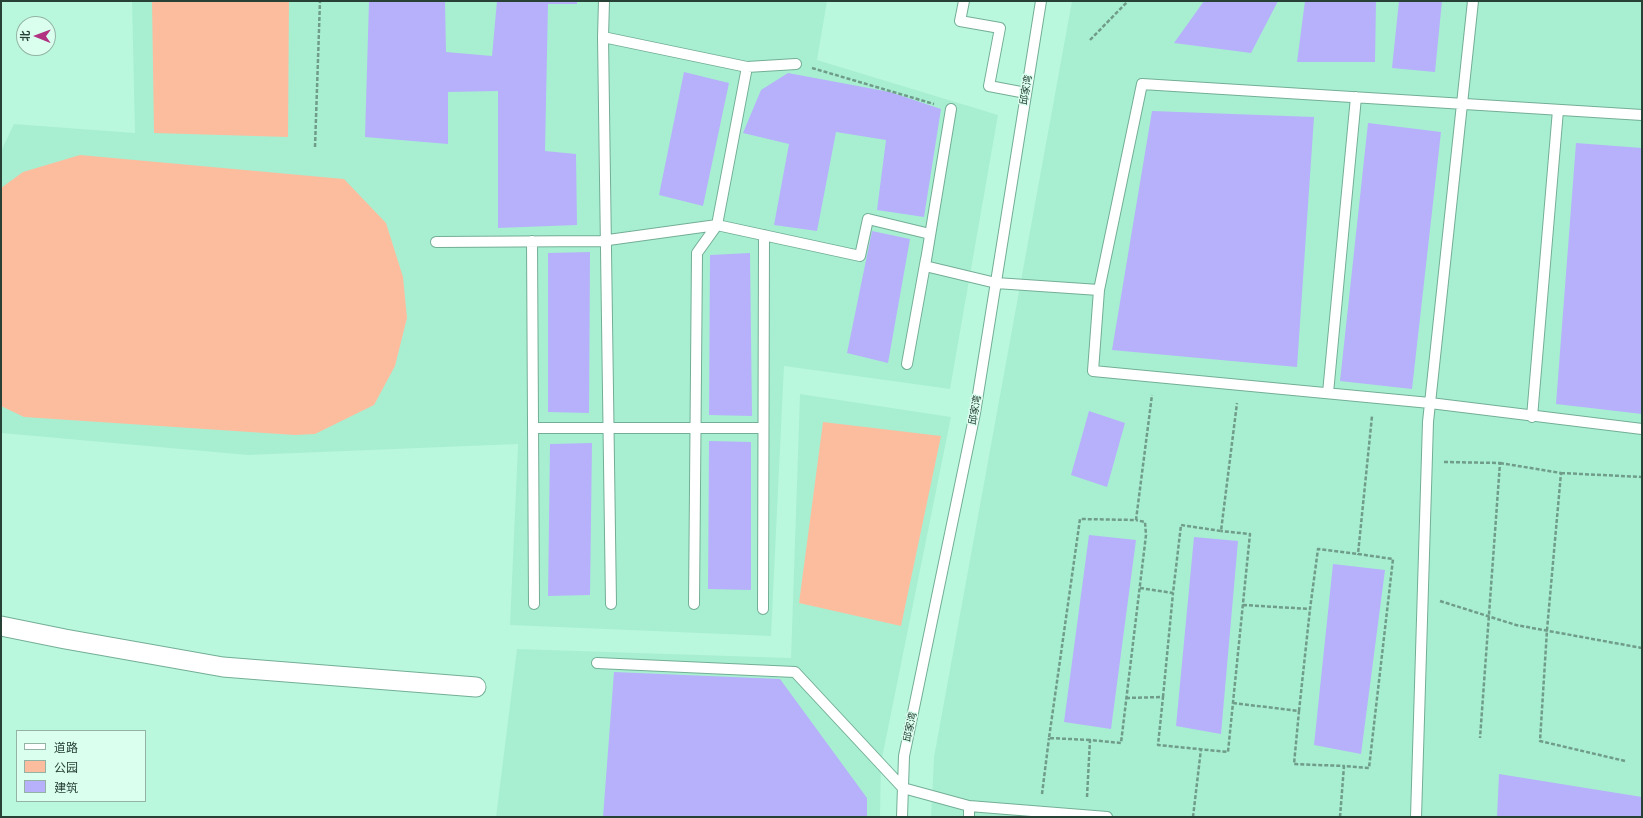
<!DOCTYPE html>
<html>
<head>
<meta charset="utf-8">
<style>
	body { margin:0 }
	#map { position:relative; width:1643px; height:818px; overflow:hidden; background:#baf8de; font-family:"Golos Text","Noto Sans SC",sans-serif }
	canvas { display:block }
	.frame { position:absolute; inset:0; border:2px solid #284137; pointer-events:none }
	.legend { position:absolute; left:16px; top:730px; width:130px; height:72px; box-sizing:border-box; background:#dbffef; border:1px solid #93b3a5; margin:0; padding:5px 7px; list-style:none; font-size:12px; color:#284137 }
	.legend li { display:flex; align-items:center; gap:8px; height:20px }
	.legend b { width:20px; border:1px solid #93b3a5 }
	.north { position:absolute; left:16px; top:16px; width:40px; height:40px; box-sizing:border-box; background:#dbffef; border:1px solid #93b3a5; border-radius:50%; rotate:271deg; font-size:11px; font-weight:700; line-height:16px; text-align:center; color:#284137 }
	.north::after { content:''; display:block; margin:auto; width:14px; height:18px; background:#b03280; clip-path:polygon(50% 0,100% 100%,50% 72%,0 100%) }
</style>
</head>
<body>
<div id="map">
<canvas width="1643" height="818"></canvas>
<div class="frame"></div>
<ul class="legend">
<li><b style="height:5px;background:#fff"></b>道路</li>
<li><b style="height:11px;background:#fcbd9f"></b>公园</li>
<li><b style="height:11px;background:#b6b1fa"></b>建筑</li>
</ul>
<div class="north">北</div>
</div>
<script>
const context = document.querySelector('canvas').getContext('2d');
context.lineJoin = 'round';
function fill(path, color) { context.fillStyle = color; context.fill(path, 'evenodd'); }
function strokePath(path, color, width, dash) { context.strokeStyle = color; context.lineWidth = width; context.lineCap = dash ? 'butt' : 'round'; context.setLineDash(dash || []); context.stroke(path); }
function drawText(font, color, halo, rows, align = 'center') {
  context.font = font + ' "Golos Text","Noto Sans SC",sans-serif'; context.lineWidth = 3; context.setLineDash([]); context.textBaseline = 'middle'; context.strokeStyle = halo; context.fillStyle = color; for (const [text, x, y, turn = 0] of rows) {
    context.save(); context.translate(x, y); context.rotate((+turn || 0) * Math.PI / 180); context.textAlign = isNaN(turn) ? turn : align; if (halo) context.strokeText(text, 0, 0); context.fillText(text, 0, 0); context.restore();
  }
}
fill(new Path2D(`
	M132,1H827L817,60L998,115L950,389L784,366L771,636L510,625L518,444L248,455L1,433V151L14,124L135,133Z
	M1072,1H1642V817H931L934,757Z
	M800,394L951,417L881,763L880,817H496L517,649L791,658Z`), '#a8efd2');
fill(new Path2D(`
	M152,1H289L288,137L154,133Z
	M80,155L344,179L386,223L403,277L407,318L395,366L374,405L315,434L295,435L24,417L1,406V188L23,172Z
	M823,422L941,436L901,626L799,603Z`), '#fcbd9f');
fill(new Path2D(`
	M369,1H445L446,52L492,56L497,1H577V4H548L545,151L576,154L577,225L498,228V91L448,92V144L365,137Z
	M1204,1H1278L1251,53L1174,43Z
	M1305,1H1376L1375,62H1297Z
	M1399,1H1442L1435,72L1392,68Z
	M684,72L729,83L703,206L659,195Z
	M788,73L890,92L941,109L924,217L877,210L886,140L836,132L817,231L774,225L789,144L743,133L761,90Z
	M1152,111L1314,117L1297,367L1112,350Z
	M1368,123L1441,132L1412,389L1340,381Z
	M1576,143L1642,148V414L1556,404Z
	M872,231L910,239L888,363L847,353Z
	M590,252L589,413L548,412V253Z
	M750,253L752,416L709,415L710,255Z
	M1089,411L1125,423L1107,487L1071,475Z
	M709,441L751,442V590L708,589Z
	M592,443L590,595L548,596L550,444Z
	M1089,535L1136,540L1111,729L1064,722Z
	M1194,537L1238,541L1221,734L1176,726Z
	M1333,564L1385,570L1361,754L1314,745Z
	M614,672L780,679L867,798V817H603Z
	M1499,774L1642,797V817H1497Z`), '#b6b1fa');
const lane = new Path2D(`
	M604,1L603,37L747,67L717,225L697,253L694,604
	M964,1L960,21L1000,28L989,86L1026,93
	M603,37L611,604
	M747,67L796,64
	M951,109L925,266L996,283L1099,290L1093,371L1430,403L1642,429
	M532,241L534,604
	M436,242L601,241L717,225L860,256L868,219L930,234
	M1099,290L1142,84L1642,115
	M907,364L926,259
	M1328,393L1356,97
	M1532,417L1558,110
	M533,428H763
	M763,609L764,235
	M597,663L795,672L903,788L969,806L1107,817
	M902,817L904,756L975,413L1041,1
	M969,817V806
	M1416,817L1428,422L1473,1`);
const street = new Path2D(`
	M1,626L65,639L223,667L476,687`);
strokePath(lane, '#73ae96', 12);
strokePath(street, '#73ae96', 21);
strokePath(new Path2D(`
	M1090,40L1128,1
	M812,68L934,104
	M315,147L320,1
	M1444,462L1500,463L1480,738
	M1500,463L1561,473L1547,630L1540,741L1625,761
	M1561,473L1642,477
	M1140,588L1173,593L1181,525L1221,531L1237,403
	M1440,601L1516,625L1642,648
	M1243,605L1310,609L1318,549L1358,554
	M1163,697L1173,593
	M1126,698L1163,697L1158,745L1228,752L1250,534L1221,531
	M1233,703L1299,711L1294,764L1344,766
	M1299,711L1310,609
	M1090,740L1049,738L1080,519L1136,520L1152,395
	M1042,794L1049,738
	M1087,797L1090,740L1121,743L1146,535L1145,522L1136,520
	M1193,817L1201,749
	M1340,817L1344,766L1369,768L1393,559L1358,554L1372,416`), '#709c8a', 2.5, [4, 2]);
strokePath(lane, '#fff', 10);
strokePath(street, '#fff', 19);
drawText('10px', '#284137', '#dbffef', [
	["邱家湾",1026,90,-81],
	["邱家湾",975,410,-80],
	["邱家湾",910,727,-78]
]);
</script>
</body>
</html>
